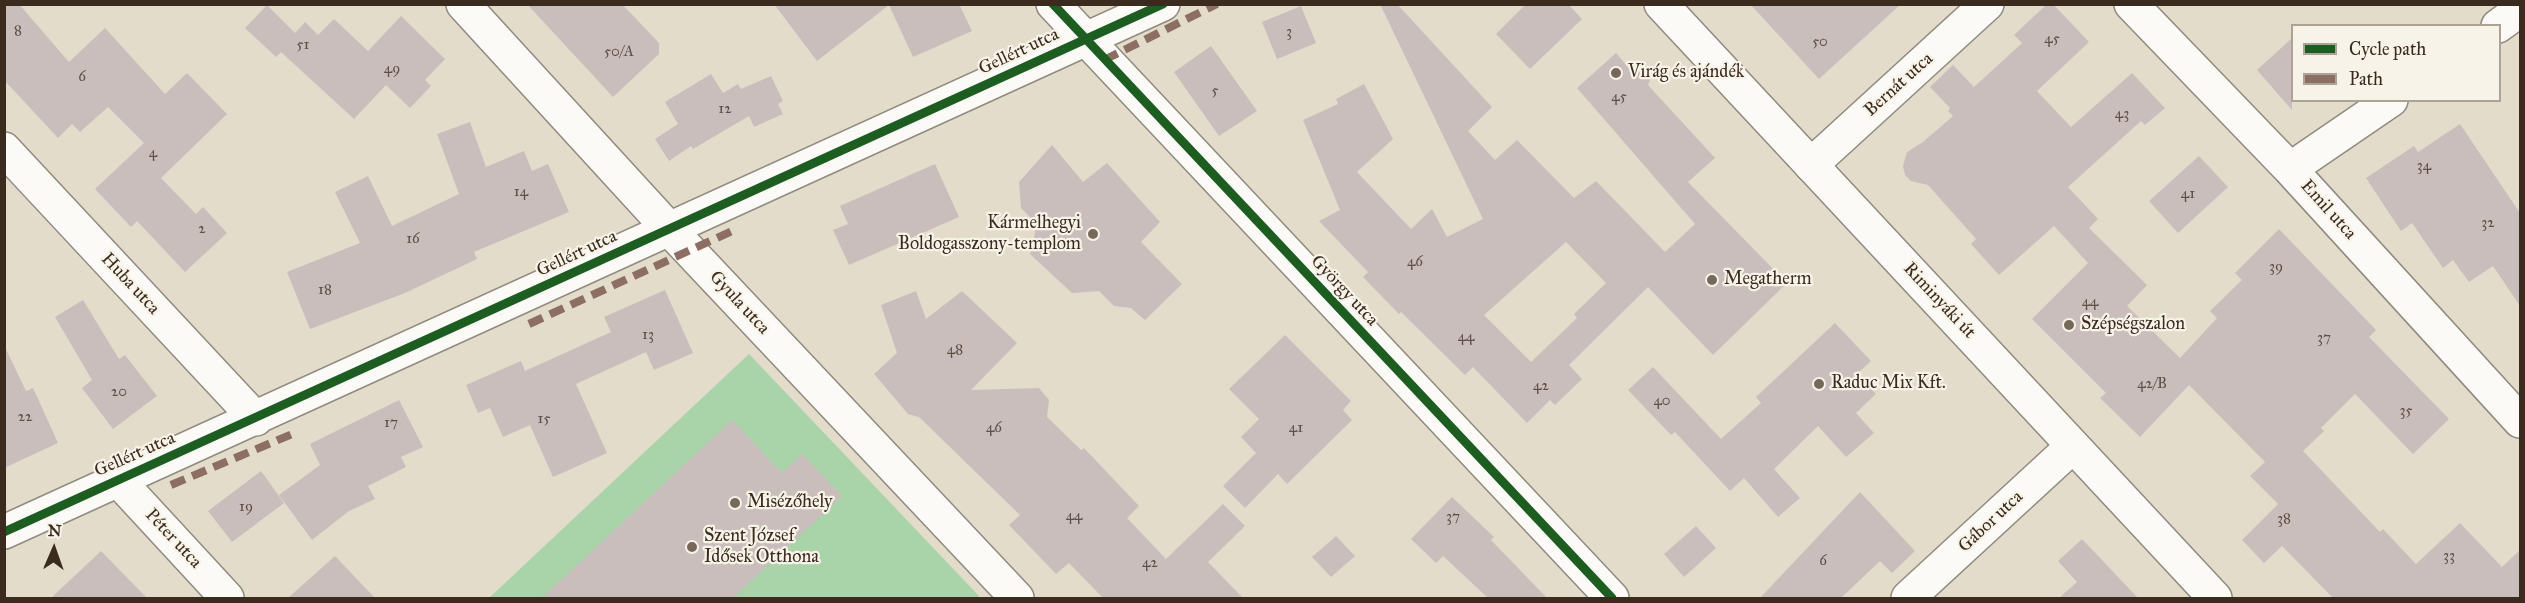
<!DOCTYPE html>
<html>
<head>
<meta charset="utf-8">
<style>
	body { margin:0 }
	#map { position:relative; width:2525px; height:603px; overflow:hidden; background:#e3dccb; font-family:"IM FELL Great Primer",serif }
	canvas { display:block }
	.frame { position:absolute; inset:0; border:6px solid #3b2a1e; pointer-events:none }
	.legend { position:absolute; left:2291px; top:24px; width:210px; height:78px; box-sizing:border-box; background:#f7f3e8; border:2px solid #aca397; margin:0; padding:8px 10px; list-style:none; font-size:18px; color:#3b2a1e }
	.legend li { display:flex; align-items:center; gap:12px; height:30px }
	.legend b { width:30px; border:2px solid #aca397 }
	.north { position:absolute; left:24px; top:519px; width:60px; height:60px; -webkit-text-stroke:4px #f7f3e8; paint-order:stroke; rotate:2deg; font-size:16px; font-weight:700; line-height:24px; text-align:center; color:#3b2a1e }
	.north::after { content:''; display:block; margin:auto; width:21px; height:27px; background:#3b2a1e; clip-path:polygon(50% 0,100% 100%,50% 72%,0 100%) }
</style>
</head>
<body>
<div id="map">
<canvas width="2525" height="603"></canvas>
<div class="frame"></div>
<ul class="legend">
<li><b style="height:8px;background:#1b5e20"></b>Cycle path</li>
<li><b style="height:8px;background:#8d6e63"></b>Path</li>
</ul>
<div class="north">N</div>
</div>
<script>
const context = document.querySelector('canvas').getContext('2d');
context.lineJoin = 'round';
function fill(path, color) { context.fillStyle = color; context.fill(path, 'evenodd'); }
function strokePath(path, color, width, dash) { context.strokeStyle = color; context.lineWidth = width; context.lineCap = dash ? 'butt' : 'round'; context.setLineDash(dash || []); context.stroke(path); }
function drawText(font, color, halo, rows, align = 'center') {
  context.font = font + ' "IM FELL Great Primer",serif'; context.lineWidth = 4.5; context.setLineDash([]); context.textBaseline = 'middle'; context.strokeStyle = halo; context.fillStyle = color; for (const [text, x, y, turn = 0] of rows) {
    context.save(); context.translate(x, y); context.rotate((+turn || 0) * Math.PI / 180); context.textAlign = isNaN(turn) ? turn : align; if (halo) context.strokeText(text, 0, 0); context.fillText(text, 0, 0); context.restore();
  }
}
fill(new Path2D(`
	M749,354L979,596L977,598H489Z`), '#a9d3a8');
fill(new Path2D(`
	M4,4H19L69,62L105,28L165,94L187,73L227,114L161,178L196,214L203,207L227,233L185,272L137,221L131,227L95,189L144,143L108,107L80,132L72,124L58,138L4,80Z
	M527,4H622L659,43V54L613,97Z
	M774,4H959L972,31L913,57L889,5L817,61Z
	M1380,4H1397L1492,107L1468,131L1495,160L1517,140L1574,198L1596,181L1665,252L1695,224L1577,88L1616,53L1632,72L1653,71L1648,85L1715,158L1688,182L1787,283L1713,355L1648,287L1569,365L1582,379L1555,405L1550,400L1527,423L1473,367L1465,375L1401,312L1399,314L1363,277L1368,272L1319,221L1340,210L1303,120L1338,104L1336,99L1364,84L1393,139L1357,172L1411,229L1432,209L1447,237L1483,219ZM1566,242L1606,283L1574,314L1577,318L1531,362L1484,315Z
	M1526,4H1568L1582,19L1530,69L1496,34Z
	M1750,4H1901L1819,79Z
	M2047,4H2053L2089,42L2037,91L2071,127L2132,73L2165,108L2145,125L2141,121L2068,187L2098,219L2089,228L2147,285L2127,306L2180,358L2217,318L2210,311L2242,280L2235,273L2279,229L2376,330L2369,337L2449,419L2413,454L2355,394L2321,428L2324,431L2303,451L2380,532L2383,529L2416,564L2460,523L2502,567L2520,550V598H2333L2282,546L2264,563L2242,540L2278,504L2250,476L2265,462L2189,385L2140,437L2100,398L2106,393L2032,319L2088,263L2054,226L1999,275L1971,244L1976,239L1928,185L1911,181L1905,175L1903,166L1907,152L1923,142L1953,116L1948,111L1950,108L1930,87L1953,65L1974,87L2022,43L2014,35Z
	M267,5L295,33L305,22L318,35L334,19L368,51L401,16L445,59L425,80L431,86L410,108L386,85L354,119L281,52L276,57L245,28Z
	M1301,6L1316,43L1277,59L1262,22Z
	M2292,38V110L2257,70Z
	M1211,46L1257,111L1219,136L1174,72Z
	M711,74L723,93L738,84L741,89L771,76L783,101L778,104L783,114L754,127L749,116L693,149L691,146L669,161L655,139L678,124L665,102Z
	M470,122L486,167L524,151L532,171L548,164L569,212L474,252L477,259L405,293L310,329L287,272L360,243L335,192L368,176L392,226L459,194L437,134Z
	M2460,124L2520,213V306L2493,266L2469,282L2453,260L2443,268L2412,223L2401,231L2366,178L2414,146L2418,152Z
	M1052,145L1083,182L1107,163L1160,222L1141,242L1182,284L1145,320L1131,308L1114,306L1099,291L1072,293L1030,254L1037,224L1021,208L1019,182Z
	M2199,156L2228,187L2178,233L2149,201Z
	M935,164L959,217L849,265L833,230L848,224L840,206Z
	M665,290L693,353L654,370L646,352L576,384L607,453L553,477L530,425L503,437L490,408L478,413L466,385L521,361L525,371L611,332L604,317Z
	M916,291L926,319L962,291L1017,343L971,390L1039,388L1049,400L1047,417L1081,450L1084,448L1139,506L1127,518L1166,559L1223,504L1245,526L1208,562L1243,598H1103L1069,563L1056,574L1009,525L1020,515L919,417L908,414L874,374L897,353L881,305Z
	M83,300L119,359L125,355L157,396L113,429L82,388L92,380L55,317Z
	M1835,323L1871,361L1857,374L1876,394L1856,413L1874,433L1846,457L1818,426L1774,469L1800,498L1778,517L1744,478L1730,491L1675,432L1671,435L1628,390L1653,367L1721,439L1761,403L1756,397Z
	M1285,335L1351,401L1343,410L1352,420L1287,484L1278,474L1245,508L1223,486L1256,453L1241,437L1259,419L1229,389Z
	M4,345L26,391L33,388L58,443L4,468Z
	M399,400L423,447L401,457L406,467L368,486L375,499L349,511L312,540L279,495L320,465L310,444Z
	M732,420L782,473L802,454L842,496L733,598H542Z
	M261,471L284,503L232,542L208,511Z
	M1860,492L1915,551L1892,573L1880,561L1841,598H1760Z
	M1452,497L1494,537L1491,540L1547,598H1488L1443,556L1436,563L1411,539Z
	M1696,526L1716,548L1684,577L1664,554Z
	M1336,536L1355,556L1331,577L1312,557Z
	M2082,539L2101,559L2138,598H2059L2077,582L2058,561Z
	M101,551L147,598H51Z
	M335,556L375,598H288Z`), '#cabebc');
const street = new Path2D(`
	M463,4L670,230L1017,598
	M1053,4L1612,598
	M2131,4L2290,169L2520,421
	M2498,26L2520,10
	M4,149L256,419
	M1811,165L1987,4
	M2290,169L2391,100
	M118,480L227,598
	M4,532L1163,4
	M1908,598L2073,446`);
const secondary = new Path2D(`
	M1661,4L2215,598`);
strokePath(street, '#908a7f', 36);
strokePath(secondary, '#908a7f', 36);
strokePath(street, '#fbfaf7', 33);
strokePath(secondary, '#fbfaf7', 33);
strokePath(new Path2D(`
	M1104,60L1217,4
	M529,324L732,231
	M171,485L297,432`), '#8d6e63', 8, [15, 8]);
strokePath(new Path2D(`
	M1053,4L1612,598
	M4,532L1163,4`), '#1b5e20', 9);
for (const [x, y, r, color] of [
	[1616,73,6,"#76685b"],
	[1093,234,6,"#76685b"],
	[1712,280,6,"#76685b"],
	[2069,325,6,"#76685b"],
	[1819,384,6,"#76685b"],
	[735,503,6,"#76685b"],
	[692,547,6,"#76685b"]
]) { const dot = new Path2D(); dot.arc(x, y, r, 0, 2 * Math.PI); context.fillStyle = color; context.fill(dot); strokePath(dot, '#f7f3e8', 2); }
drawText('15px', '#5f4f46', null, [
	["8",18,31],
	["3",1289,32],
	["45",2052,39],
	["50",1820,42],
	["51",303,45],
	["50/A",619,52],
	["49",392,69],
	["6",82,77],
	["5",1215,91],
	["45",1619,97],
	["12",725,109],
	["43",2122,114],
	["4",153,153],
	["34",2424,166],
	["14",521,192],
	["41",2188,194],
	["32",2488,223],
	["2",202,229],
	["16",413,239],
	["46",1415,262],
	["39",2276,267],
	["18",325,290],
	["44",2090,302],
	["13",648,335],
	["44",1466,337],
	["37",2324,338],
	["48",955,350],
	["42/B",2152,384],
	["42",1541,386],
	["20",119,392],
	["40",1662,401],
	["35",2406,411],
	["22",25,417],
	["15",544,419],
	["17",391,423],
	["46",994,428],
	["41",1296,428],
	["19",246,507],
	["44",1074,516],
	["37",1453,517],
	["38",2284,519],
	["33",2449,556],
	["6",1823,561],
	["42",1150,563]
]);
drawText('18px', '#3b2a1e', '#f7f3e8', [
	["Gellért utca",1019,52,-25],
	["Bernát utca",1899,85,-42],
	["Emil utca",2328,210,48],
	["Gellért utca",577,254,-25],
	["Huba utca",130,284,47],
	["György utca",1344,291,47],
	["Riminyáki út",1939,301,47],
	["Gyula utca",739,303,47],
	["Gellért utca",135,455,-24],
	["Gábor utca",1991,522,-43],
	["Péter utca",173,539,47]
]);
drawText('18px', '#3b2a1e', '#f7f3e8', [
	["Virág és ajándék",1628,73],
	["Kármelhegyi",1081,224,"right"],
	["Boldogasszony-templom",1081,245,"right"],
	["Megatherm",1724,280],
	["Szépségszalon",2081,325],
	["Raduc Mix Kft.",1831,384],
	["Misézőhely",747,503],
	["Szent József",704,537],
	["Idősek Otthona",704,558]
], 'left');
</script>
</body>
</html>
